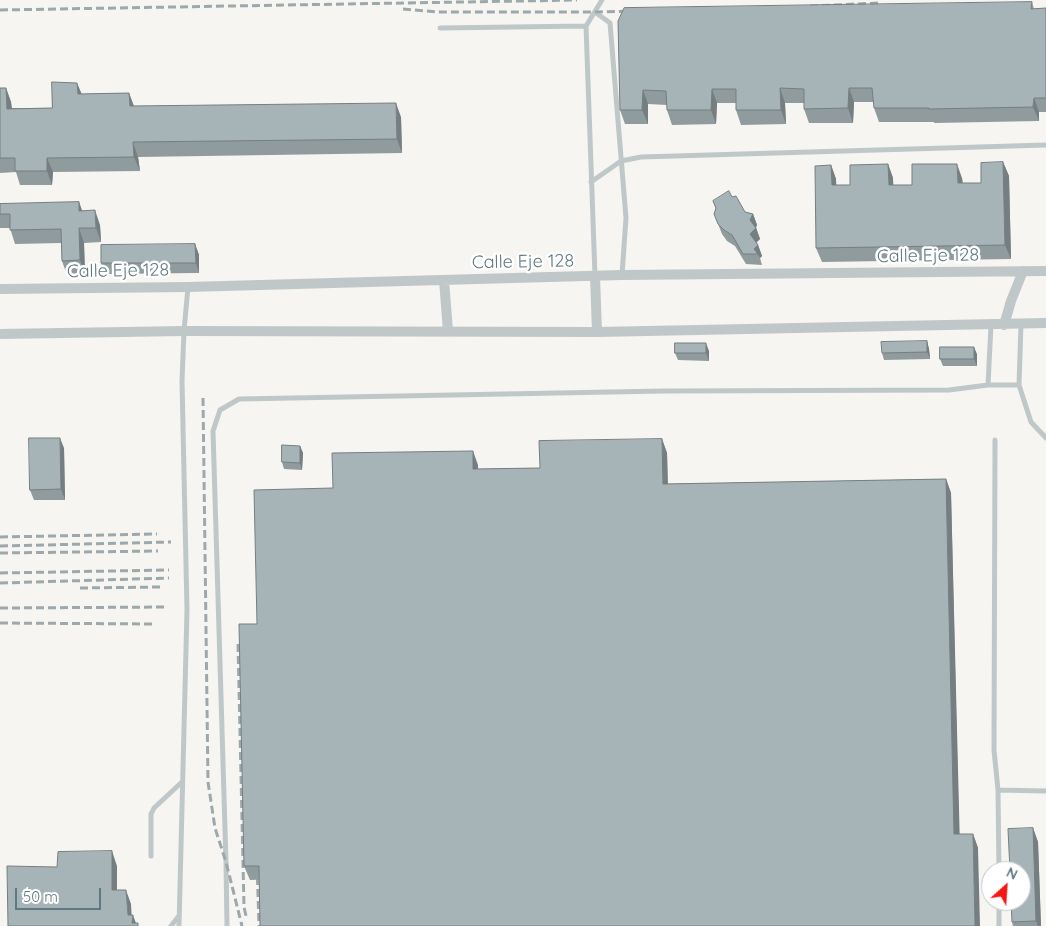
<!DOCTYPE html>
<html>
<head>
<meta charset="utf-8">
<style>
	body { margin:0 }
	#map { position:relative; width:1046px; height:926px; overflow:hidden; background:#f6f5f2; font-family:Quicksand,sans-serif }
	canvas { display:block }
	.north { position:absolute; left:981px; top:861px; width:50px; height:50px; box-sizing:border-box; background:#fff; border:1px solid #bfc9cc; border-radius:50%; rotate:26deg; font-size:14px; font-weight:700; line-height:20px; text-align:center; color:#5e7980 }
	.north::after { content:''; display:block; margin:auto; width:18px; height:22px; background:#f41714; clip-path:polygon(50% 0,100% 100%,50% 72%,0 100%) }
	.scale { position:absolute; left:15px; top:888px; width:86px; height:22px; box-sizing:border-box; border:2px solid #5e7980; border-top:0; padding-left:6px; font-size:15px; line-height:18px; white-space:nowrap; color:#5e7980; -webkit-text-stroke:4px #fff; paint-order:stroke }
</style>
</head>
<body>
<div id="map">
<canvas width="1046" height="926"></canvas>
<div class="north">N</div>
<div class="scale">50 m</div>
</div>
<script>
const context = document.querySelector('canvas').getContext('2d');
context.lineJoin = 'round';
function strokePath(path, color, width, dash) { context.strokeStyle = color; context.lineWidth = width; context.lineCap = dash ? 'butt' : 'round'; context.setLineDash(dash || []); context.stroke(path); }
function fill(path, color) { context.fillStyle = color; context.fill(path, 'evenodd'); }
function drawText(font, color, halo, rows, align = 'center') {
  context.font = font + ' Quicksand,sans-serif'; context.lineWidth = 5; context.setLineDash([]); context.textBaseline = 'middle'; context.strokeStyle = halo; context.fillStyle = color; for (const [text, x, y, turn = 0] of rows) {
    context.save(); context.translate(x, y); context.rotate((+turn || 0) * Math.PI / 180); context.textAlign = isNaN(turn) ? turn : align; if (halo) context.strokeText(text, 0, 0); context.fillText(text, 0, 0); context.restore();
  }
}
strokePath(new Path2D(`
	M595,12L610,23L626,218L622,275
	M440,28L586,26
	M591,182L621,161L641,157L1046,145
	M595,276L586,26L602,0
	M988,385L991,325
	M1019,385L1021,324
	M995,440L994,750L998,790L1046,791
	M998,790L999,871
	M151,856V814L154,808L182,782
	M999,901V926
	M171,926L178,917
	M179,926L187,610L182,381L184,331L188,287
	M227,926L226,862L213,431L220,410L239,399L664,391L949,390L988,385H1019L1031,422L1046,438`), '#c0c7c9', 5);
strokePath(new Path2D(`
	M595,276L597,332
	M444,280L448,331
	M0,289L188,287L622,275L1046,271
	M1004,325L1011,301L1023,271
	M0,334L184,331L597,332L1046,323`), '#c0c7c9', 10);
strokePath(new Path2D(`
	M810,6L880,3
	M403,9L438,12H595L635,11
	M0,10L577,0
	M203,398L208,782L215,828L226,862L242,926
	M0,537L157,534
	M0,546L171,542
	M0,553L158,551
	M0,573L169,570
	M0,583L169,578
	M80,588L160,587
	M0,608L167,607
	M0,623L156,624
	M238,644L244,907L246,916
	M257,865L259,926`), '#9da8ac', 3, [8, 4]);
fill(new Path2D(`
	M1032,2L1034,9L1046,8V112H1039V121L934,123V122H879L874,108V102H854L853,123H809L804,109V103H785L786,124L741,125L736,110V103H717L716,124L672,125L667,110V105L648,104V124H625L620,110L618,21Z
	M77,83L81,94L129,93L134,106L401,117L402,153L138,157L140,171L53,172L52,185H20L16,172L0,173V88H6L11,102L12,108H52Z
	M1003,162L1009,176L1011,259L822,262L816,248L831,165L836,179V185H850L888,164L893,178V185H912L962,178L963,183H981Z
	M732,197L745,212L753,214L757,225L756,227L760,239L756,242L758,245L762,256L760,258L762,265L746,264L735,246L727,241L722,234L714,214L716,209L713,201Z
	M79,202L82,211L100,225L101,242L84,243L85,274L67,275L62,261L61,243L15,244L10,228H0V204Z
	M195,244L199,255V273L105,274L101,263Z
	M927,341L929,349L930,359L884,360L882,353Z
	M709,351V361L678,360L675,353Z
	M977,354V366H943L940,359Z
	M662,439L667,453L668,484L946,479L951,493L959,834H973L978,848L250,880L244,866L257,624L333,488L478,465V469L540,468Z
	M300,446L303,453L302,470L284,469L282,462Z
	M64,448L65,500H34L30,490Z
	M1033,828L1038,842L1041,926H1013L1012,922Z`), '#909b9d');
fill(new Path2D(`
	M77,83L83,97L78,94Z
	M6,88L11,102L13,123L7,109Z
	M780,88L785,103L786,124L781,110Z
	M849,88L854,102L853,123L848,108Z
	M712,89L717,103L716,124L711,110Z
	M643,90L648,104V124L642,110Z
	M129,93L134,107L130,106Z
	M1034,98L1039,112V121L1033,107Z
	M396,103L401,117L402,153L397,139Z
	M133,142L138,157L140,171L134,157Z
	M47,158L53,172L52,185L47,171Z
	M1003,162L1009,176L1011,259L1005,245Z
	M888,164L893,178L894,199L889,185Z
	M957,164L962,178L963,198L958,183Z
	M831,165L836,179L837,199L832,185Z
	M79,202L84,216L79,211Z
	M95,210L100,225L101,242L96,228Z
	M753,214L757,225L755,229L756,228L760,239L754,245L750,234V220Z
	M79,228L84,243L85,274L80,260Z
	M195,244L199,255V273L196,263Z
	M758,245L762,256L760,258L758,254L754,249Z
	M927,341L929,349L930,359L927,352Z
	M706,343L709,351V361L706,353Z
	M974,347L977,354V366L974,359Z
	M60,438L64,448L65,500L61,489Z
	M662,439L667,453L668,498L663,484Z
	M300,446L303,453L302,470L300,463Z
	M473,451L478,465V483L473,469Z
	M946,479L951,493L960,848L954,834Z
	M1033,828L1038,842L1041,926H1038L1036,921Z
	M973,834L978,848L980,926H975Z
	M112,851L117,866V904L112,890Z
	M126,890L131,904L132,922L133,915L137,926H133L128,915Z`), '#757e80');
const building = new Path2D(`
	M1032,2L1031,9L1046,8V98H1034L1033,107L929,109V108H874L872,88H849L848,108L804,109V89L780,88L781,110H736V89H712L711,110H667L666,91L643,90L642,110H620L618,21L624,8Z
	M52,82L77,83L78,94L129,93L130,106L396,103L397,139L133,142L134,157L47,158V171H15V158H0V88H6L7,109L52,108Z
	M1003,162L1005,245L816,248L815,166L831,165L832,185H850V165L888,164L889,185H912V164H957L958,183H981V163Z
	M729,191L732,197L736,196L745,212L753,214L750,220L756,228L750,234L758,245L754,249L758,254H743L732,235L724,230L718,224L714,214L716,208L713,201Z
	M79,202V211L95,210L96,228H79L80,260L62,261L61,229L10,230V214H0V204Z
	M195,244L196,263H101V245Z
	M927,341V352L882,353L881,342Z
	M675,343H706V353H675Z
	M940,347H974V359H940Z
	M29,438H60L61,489L30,490Z
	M662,439L663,484L946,479L954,834H973L975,926H260L259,866H244L239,624H257L254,490L333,488L332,453L473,451V469L540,468L539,441Z
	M282,445L300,446V463L282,462Z
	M1033,828L1036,921L1012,922L1011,901H1021V871H1010L1008,829Z
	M112,851V890H126L128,915H133L132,923H138V926H8L7,866L57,867L58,852Z`);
fill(building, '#a7b4b7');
strokePath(building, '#757e80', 1);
drawText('18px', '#5e7980', '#fff', [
	["Calle Eje 128",928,256,-1],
	["Calle Eje 128",523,262,-1],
	["Calle Eje 128",118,271,-1]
]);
</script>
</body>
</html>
